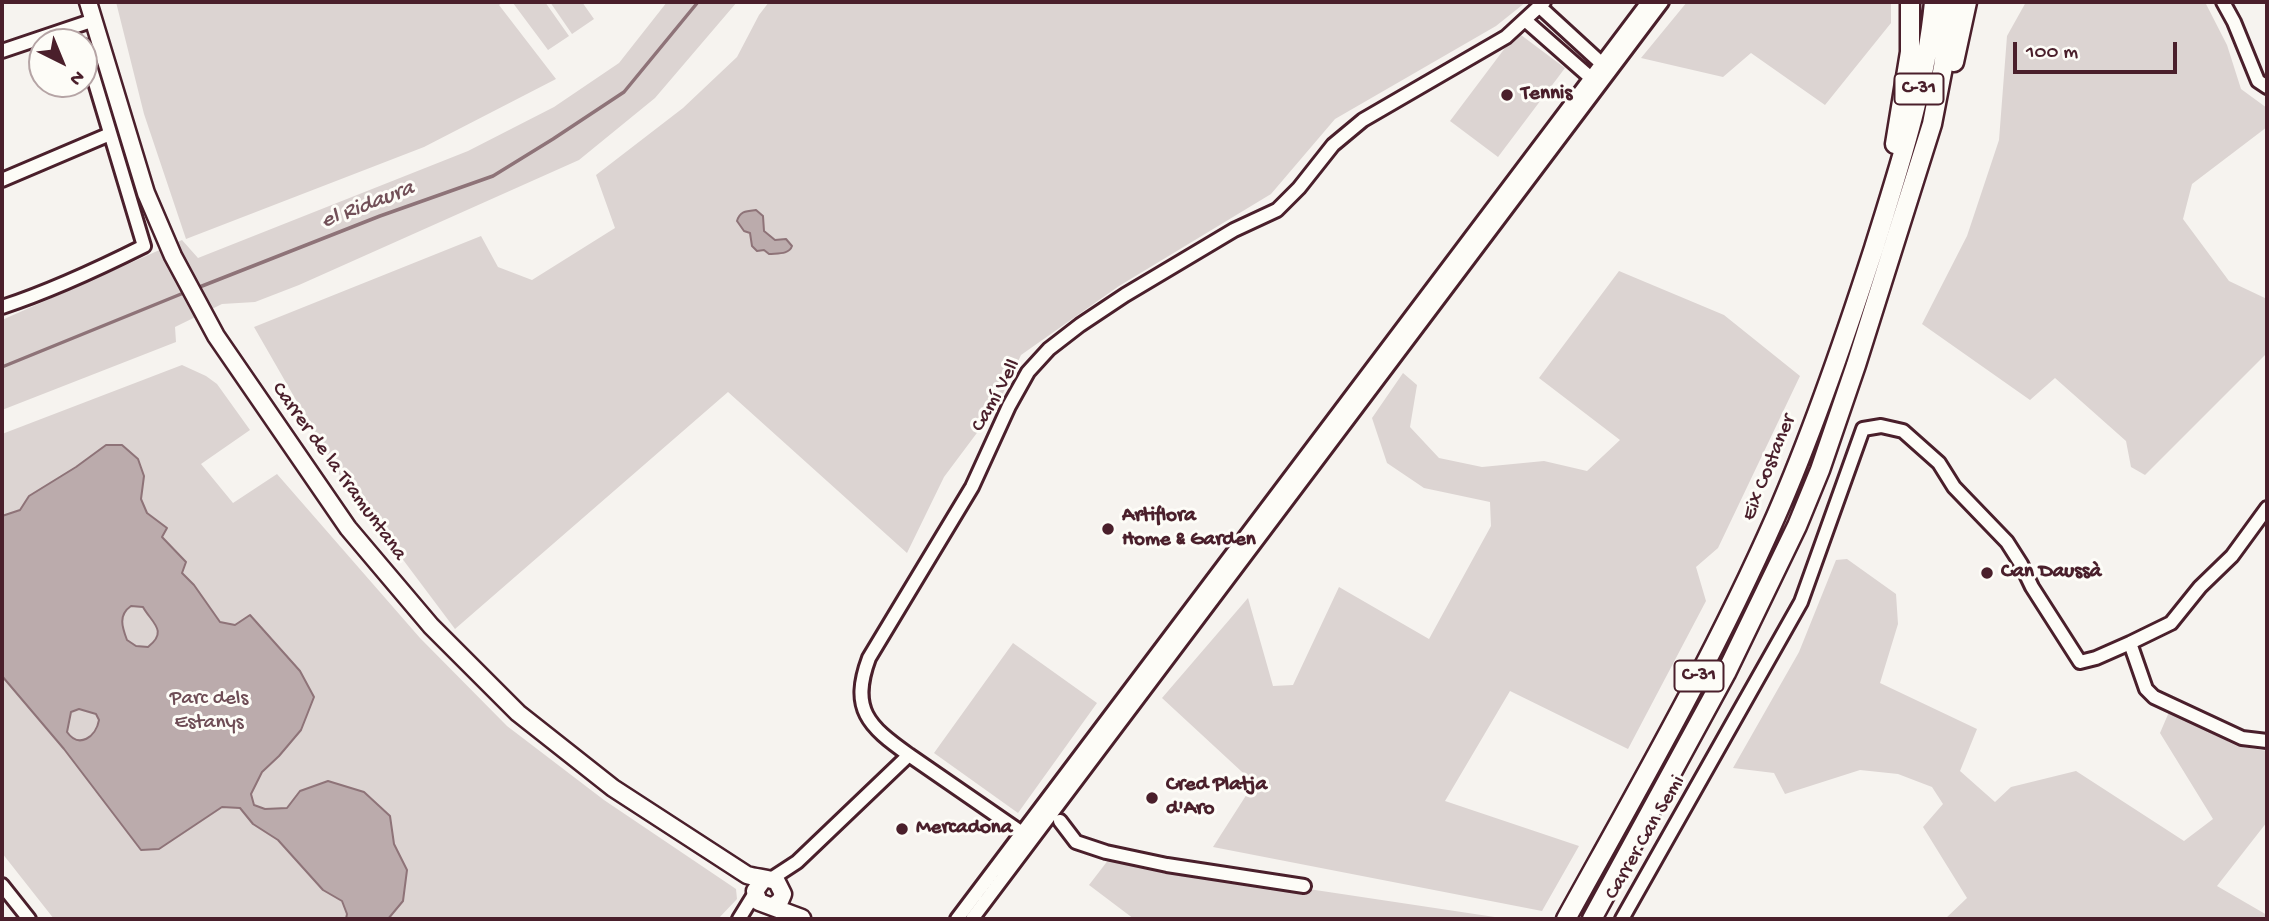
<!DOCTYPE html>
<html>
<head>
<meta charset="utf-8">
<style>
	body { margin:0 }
	#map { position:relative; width:2269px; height:921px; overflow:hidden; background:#f6f3ef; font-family:"Gochi Hand",sans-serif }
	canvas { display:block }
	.frame { position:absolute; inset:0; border:4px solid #4a1f2b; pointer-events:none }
	.north { position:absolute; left:28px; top:28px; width:70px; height:70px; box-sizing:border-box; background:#fdfcf7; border:2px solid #b5a4a5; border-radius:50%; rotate:137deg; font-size:19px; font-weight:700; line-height:28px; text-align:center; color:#4a1f2b }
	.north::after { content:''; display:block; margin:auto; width:24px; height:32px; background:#4a1f2b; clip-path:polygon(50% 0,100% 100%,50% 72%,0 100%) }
	.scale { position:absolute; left:2013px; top:42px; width:164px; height:32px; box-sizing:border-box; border:4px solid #4a1f2b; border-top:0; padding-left:9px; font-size:21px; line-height:24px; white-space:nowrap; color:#4a1f2b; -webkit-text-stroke:5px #fdfcf7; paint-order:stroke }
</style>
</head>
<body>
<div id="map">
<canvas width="2269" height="921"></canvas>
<div class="frame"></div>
<div class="north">N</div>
<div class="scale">100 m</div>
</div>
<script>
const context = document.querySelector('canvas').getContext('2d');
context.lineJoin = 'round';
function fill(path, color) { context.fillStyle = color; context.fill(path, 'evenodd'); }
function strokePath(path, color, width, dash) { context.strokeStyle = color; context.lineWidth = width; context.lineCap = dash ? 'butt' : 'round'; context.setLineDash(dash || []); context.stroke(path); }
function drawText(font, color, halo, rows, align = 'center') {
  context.font = font + ' "Gochi Hand",sans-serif'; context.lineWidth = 6; context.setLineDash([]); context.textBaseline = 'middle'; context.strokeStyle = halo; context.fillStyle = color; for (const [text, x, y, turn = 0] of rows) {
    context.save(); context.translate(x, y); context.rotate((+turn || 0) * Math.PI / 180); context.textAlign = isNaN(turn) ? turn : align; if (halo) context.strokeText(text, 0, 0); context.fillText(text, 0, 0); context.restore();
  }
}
fill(new Path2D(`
	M116,2H503L499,5L556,79L424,147L186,239L144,114Z
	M515,2H545L569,36L548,50L513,3Z
	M550,2H582L594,19L572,34Z
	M667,2H737L655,98L579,160L299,285L255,302L222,304L175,327L176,342L2,410V320L182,240L198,258L468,151L554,107L619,63Z
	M769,2H1526L1496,26L1335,119L1271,194L1119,286L1021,355L997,406L944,477L907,553L728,392L455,629L338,473L254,327L481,236L498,267L532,280L615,228L596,175L683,108L737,57L759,15Z
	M1687,2H1891V23L1825,105L1751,53L1723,77L1641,58Z
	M2026,2H2205L2227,45L2241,89L2267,108V127L2192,184L2183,219L2229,281L2267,299V353L2145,475L2131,467L2126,441L2055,378L2030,400L1922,324L1967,236L1999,140L2007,36Z
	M1517,32L1565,68L1498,157L1450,121Z
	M1619,271L1724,315L1800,376L1718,548L1696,567L1706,601L1628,749L1510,691L1445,801L1579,846L1542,911L1213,847L1254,783L1162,698L1248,598L1273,686L1293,685L1339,587L1429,639L1491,526L1490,502L1424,488L1387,463L1372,418L1403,373L1417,385L1410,427L1439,458L1482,467L1544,461L1587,471L1620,440L1539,378Z
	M182,365L206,376L217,384L250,430L201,464L233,503L277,474L420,638L507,726L604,800L736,889L737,899L718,919H54L2,853V434Z
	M1847,559L1896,594L1898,624L1880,683L1977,729L1960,771L1995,802L2011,787L2076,771L2184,841L2213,819L2160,733L2169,712L2237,746L2267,751V822L2217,886L2267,915V919H1945L1967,898L1923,827L1943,804L1932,787L1898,774L1860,770L1785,794L1774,773L1733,768L1799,652L1836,560Z
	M1013,643L1097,703L1018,813L934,753Z
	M1109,859L1508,919H1134L1089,885Z`), '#dcd4d2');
const water = new Path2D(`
	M756,210L763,216L764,231L775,240L786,239L792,246C789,255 777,253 769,254L764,250L757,251L752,246L750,233L744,231L737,221C740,211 746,211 756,210Z
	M106,445H122L138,459L144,476L141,499L147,513L167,528L162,537L186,562L182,573L194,585L220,622L235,625L250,615L300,671L314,697L301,730L279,756L262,772L251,794L254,805L265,809L287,808L300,791L328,781L364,792L390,816L394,844L407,870L403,901L388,919H346L347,914L342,901L323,890L278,840L253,824L240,808L222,807L159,849L141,850L64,749L2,676V516L20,510L29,496L76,467ZM131,606L143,607C151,622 169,631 148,647L136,646L127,640C122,627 118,615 131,606ZM79,709L96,714L99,720C96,737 79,749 67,732L71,712Z`);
fill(water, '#bbabac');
strokePath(water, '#8e7378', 2);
strokePath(new Path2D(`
	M197,288L380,216L493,176L553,139L624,92L698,2
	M2,367L186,292`), '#8e7378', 3.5);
const minor = new Path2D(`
	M2223,2L2234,22L2258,81L2267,87
	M1540,7L1601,63
	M1525,20L1591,78
	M2,51L94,20
	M2,180L110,134
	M2,307C51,291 98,269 144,246L84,46
	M2130,643L2146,689L2154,697L2242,738L2267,741
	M909,755L1022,833
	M1060,821L1076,842L1106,852L1167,865L1304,886
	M771,879L797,862L909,755C868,726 850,709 869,658L972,487L1009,406L1028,372L1049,349L1080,325L1125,295L1234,230L1277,210L1299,188L1333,145L1363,120L1506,37L1544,2
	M2,885L29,919
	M739,919L755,893
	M957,919L1648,2
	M972,919L1662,2
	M1622,919L1801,602L1863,429L1881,426L1903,431L1939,463L1954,487L2007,542L2021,564L2032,587L2080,662L2096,658L2130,643L2171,623L2200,587L2232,556L2267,508`);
const major = new Path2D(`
	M88,2L146,193L173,256L216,336L348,528L431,626L518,713L613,788L747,875C757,878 770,878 777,882L783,894L780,901L773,906
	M763,880L755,891L759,902L802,918`);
const highway = new Path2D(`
	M1954,62L1967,2
	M1895,144L1910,52V2
	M1566,919C1639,787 1715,655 1776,516C1814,429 1845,338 1874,248C1899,168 1926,86 1934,2
	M1592,919L1726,673L1797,526L1820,470L1856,365L1932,124L1943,67L1952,2`);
strokePath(minor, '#4a1f2b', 18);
strokePath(major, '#4a1f2b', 21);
strokePath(highway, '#4a1f2b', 23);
strokePath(minor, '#fdfcf7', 12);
strokePath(major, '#fdfcf7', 16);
strokePath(highway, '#fdfcf7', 18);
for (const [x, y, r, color] of [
	[1507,95,7,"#4a1f2b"],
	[1108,529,7,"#4a1f2b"],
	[1987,573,7,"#4a1f2b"],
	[1152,798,7,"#4a1f2b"],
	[902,829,7,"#4a1f2b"]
]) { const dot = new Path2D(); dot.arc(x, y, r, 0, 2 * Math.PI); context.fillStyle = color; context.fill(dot); strokePath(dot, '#fdfcf7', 2.5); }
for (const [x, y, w] of [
	[1919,89,49],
	[1699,676,49]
]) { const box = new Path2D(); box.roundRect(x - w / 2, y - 15.5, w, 31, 5); context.fillStyle = '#fdfcf7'; context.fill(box); strokePath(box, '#4a1f2b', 2); }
drawText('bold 19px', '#4a1f2b', null, [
	["C-31",1919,89],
	["C-31",1699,676]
]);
drawText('bold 21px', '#4a1f2b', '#fdfcf7', [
	["Tennis",1521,95],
	["Artiflora",1122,517],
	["Home & Garden",1122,541],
	["Can Daussà",2001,573],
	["Cred Platja",1166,786],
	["d'Aro",1166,810],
	["Mercadona",916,829]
], 'left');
drawText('21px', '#4a1f2b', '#fdfcf7', [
	["Camí Vell",997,396,-61],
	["Eix Costaner",1770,468,-68],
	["Carrer de la Tramuntana",338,472,54],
	["Carrer Can Semi",1646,838,-60]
]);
drawText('21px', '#6e4c55', '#fdfcf7', [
	["Parc dels",209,700],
	["Estanys",209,724]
]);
drawText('italic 23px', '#725058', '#fdfcf7', [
	["el Ridaura",368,206,-21]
]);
</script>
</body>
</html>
